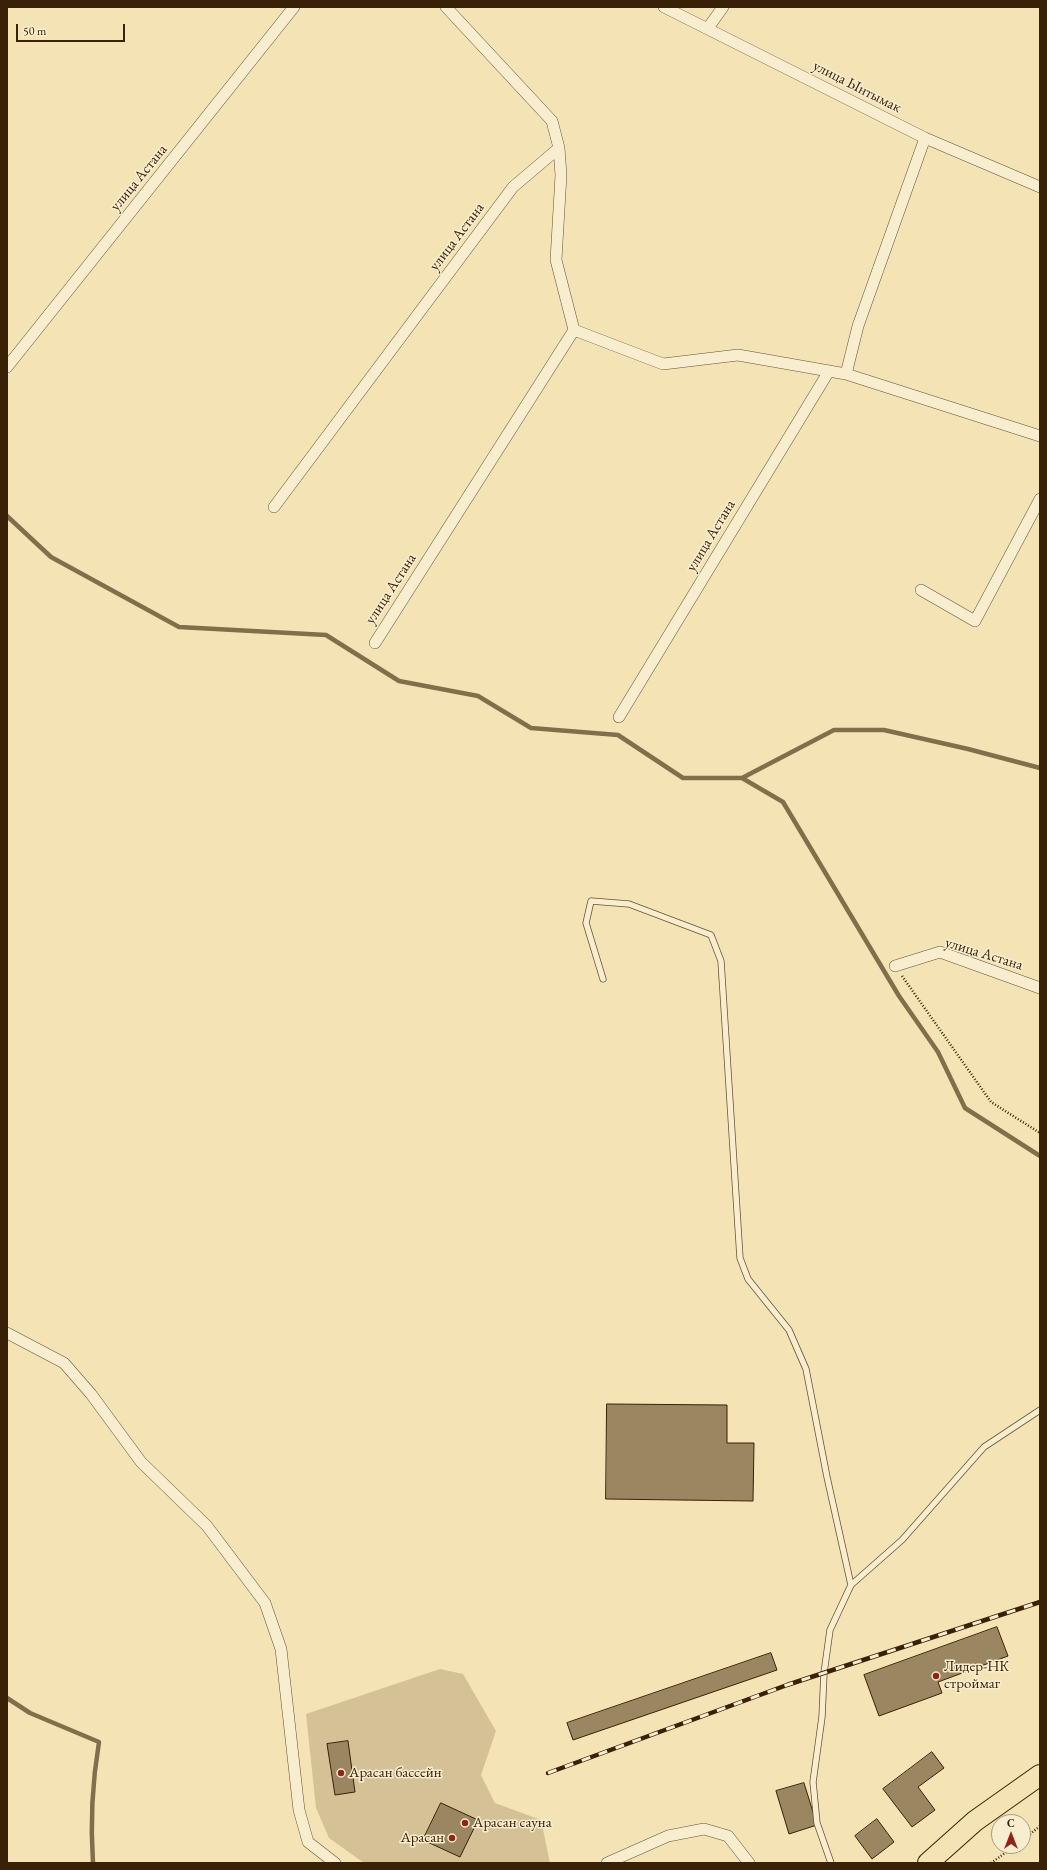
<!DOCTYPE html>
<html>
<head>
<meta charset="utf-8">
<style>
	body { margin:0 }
	#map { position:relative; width:1047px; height:1870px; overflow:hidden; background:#f4e3b4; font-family:"EB Garamond",serif }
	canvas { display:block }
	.frame { position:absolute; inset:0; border:8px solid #382106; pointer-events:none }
	.north { position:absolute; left:991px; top:1814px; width:40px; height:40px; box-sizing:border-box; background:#f8edce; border:1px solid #ab9b7e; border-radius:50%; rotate:0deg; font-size:11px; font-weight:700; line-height:16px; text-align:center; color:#382106 }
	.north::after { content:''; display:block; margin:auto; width:14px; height:18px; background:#8f2418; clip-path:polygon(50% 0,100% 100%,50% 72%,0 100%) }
	.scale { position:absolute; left:16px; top:24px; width:109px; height:18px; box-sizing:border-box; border:2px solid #382106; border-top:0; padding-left:5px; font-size:12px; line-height:14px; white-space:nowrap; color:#382106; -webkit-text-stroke:3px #f8edce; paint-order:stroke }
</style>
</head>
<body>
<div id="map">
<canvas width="1047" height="1870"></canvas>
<div class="frame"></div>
<div class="north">С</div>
<div class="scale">50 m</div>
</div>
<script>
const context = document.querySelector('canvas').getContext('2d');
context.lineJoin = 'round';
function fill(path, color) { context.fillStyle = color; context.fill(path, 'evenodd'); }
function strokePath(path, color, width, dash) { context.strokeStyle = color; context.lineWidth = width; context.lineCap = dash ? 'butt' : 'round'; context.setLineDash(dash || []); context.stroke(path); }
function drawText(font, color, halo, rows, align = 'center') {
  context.font = font + ' "EB Garamond",serif'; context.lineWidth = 3; context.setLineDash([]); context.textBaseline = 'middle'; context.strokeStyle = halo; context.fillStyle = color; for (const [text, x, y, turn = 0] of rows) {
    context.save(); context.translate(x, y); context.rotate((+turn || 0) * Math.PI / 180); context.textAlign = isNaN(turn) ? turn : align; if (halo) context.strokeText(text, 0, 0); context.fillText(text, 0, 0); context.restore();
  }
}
fill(new Path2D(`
	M440,1669L463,1674L496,1731L481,1775L495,1803L541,1820L550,1863H364L329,1838L316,1808L306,1714Z`), '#d4c296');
strokePath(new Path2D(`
	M7,516L51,557L179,627L326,635L399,681L478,696L531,728L618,735L683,778H742L834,730H884L968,749L1040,768
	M742,778L783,802L899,996L938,1052L965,1108L1040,1156
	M7,1698L30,1713L99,1742C92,1784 90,1820 93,1863`), '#826e4b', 4.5);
const building = new Path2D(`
	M607,1404L727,1405V1443H754L753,1501L606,1499Z
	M997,1627L1008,1656L938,1682L942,1693L879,1716L864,1675Z
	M771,1653L777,1670L573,1740L567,1723Z
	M348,1741L355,1792L335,1795L327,1744Z
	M932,1752L944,1768L918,1787L935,1810L912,1827L883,1789Z
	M804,1783L817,1825L789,1834L776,1791Z
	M441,1803L478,1820L460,1857L423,1840Z
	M877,1819L894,1842L872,1859L855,1836Z`);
fill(building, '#9a8660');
strokePath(building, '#382106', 1);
const lane = new Path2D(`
	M603,979L586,923L591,901L629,904L711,935L721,961L740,1258L748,1279L789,1330L806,1369L827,1477L851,1585
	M831,1863L817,1823L813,1782L822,1717L824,1673L830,1630L851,1585L902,1540L984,1447L1040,1410`);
const street = new Path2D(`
	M446,7L552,121L559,148L561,175L556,260L574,330L663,364L738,355L846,374L1040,436
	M664,7L925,138L1040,187
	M708,28L723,7
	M7,367L294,7
	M846,374L858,326L925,138
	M274,507L513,187L559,148
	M921,590L975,621L1040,499
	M375,643L574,330
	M619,717L829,371
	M895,966L940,952L1040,988
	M7,1333L64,1363L91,1394L141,1462L207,1526L265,1603L281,1649L299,1810L308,1842L335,1863
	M607,1863L668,1836L704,1829L728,1836L749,1863`);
const highway = new Path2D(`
	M928,1863L975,1821L1040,1775`);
strokePath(lane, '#675232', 7);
strokePath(street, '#675232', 12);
strokePath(highway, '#382106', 22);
strokePath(new Path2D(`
	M902,976L991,1102L1040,1133
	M1023,1840L1040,1826
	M991,1863L1015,1846`), '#382106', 2.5, [1, 2]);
strokePath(lane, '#f8edce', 5.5);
strokePath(street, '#f8edce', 11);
strokePath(highway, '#f4e3b4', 20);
const rail = new Path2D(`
	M548,1773L787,1685L1040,1602`);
strokePath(rail, '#382106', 4.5);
strokePath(rail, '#f8edce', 3, [9]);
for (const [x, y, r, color] of [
	[936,1676,4,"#8f2418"],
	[341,1773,4,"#8f2418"],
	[465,1823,4,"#8f2418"],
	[452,1838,4,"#8f2418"]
]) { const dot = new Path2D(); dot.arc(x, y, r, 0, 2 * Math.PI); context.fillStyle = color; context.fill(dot); strokePath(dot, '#f8edce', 1.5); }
drawText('15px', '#382106', '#f8edce', [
	["улица Ынтымак",857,87,27],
	["улица Астана",139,178,-51],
	["улица Астана",457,237,-53],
	["улица Астана",711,536,-59],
	["улица Астана",391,589,-57],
	["улица Астана",984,954,17]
]);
drawText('15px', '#382106', '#f8edce', [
	["Лидер-НК",944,1667],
	["строймаг",944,1684],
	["Арасан бассейн",349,1773],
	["Арасан сауна",473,1823],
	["Арасан",444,1838,"right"]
], 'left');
</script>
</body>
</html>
